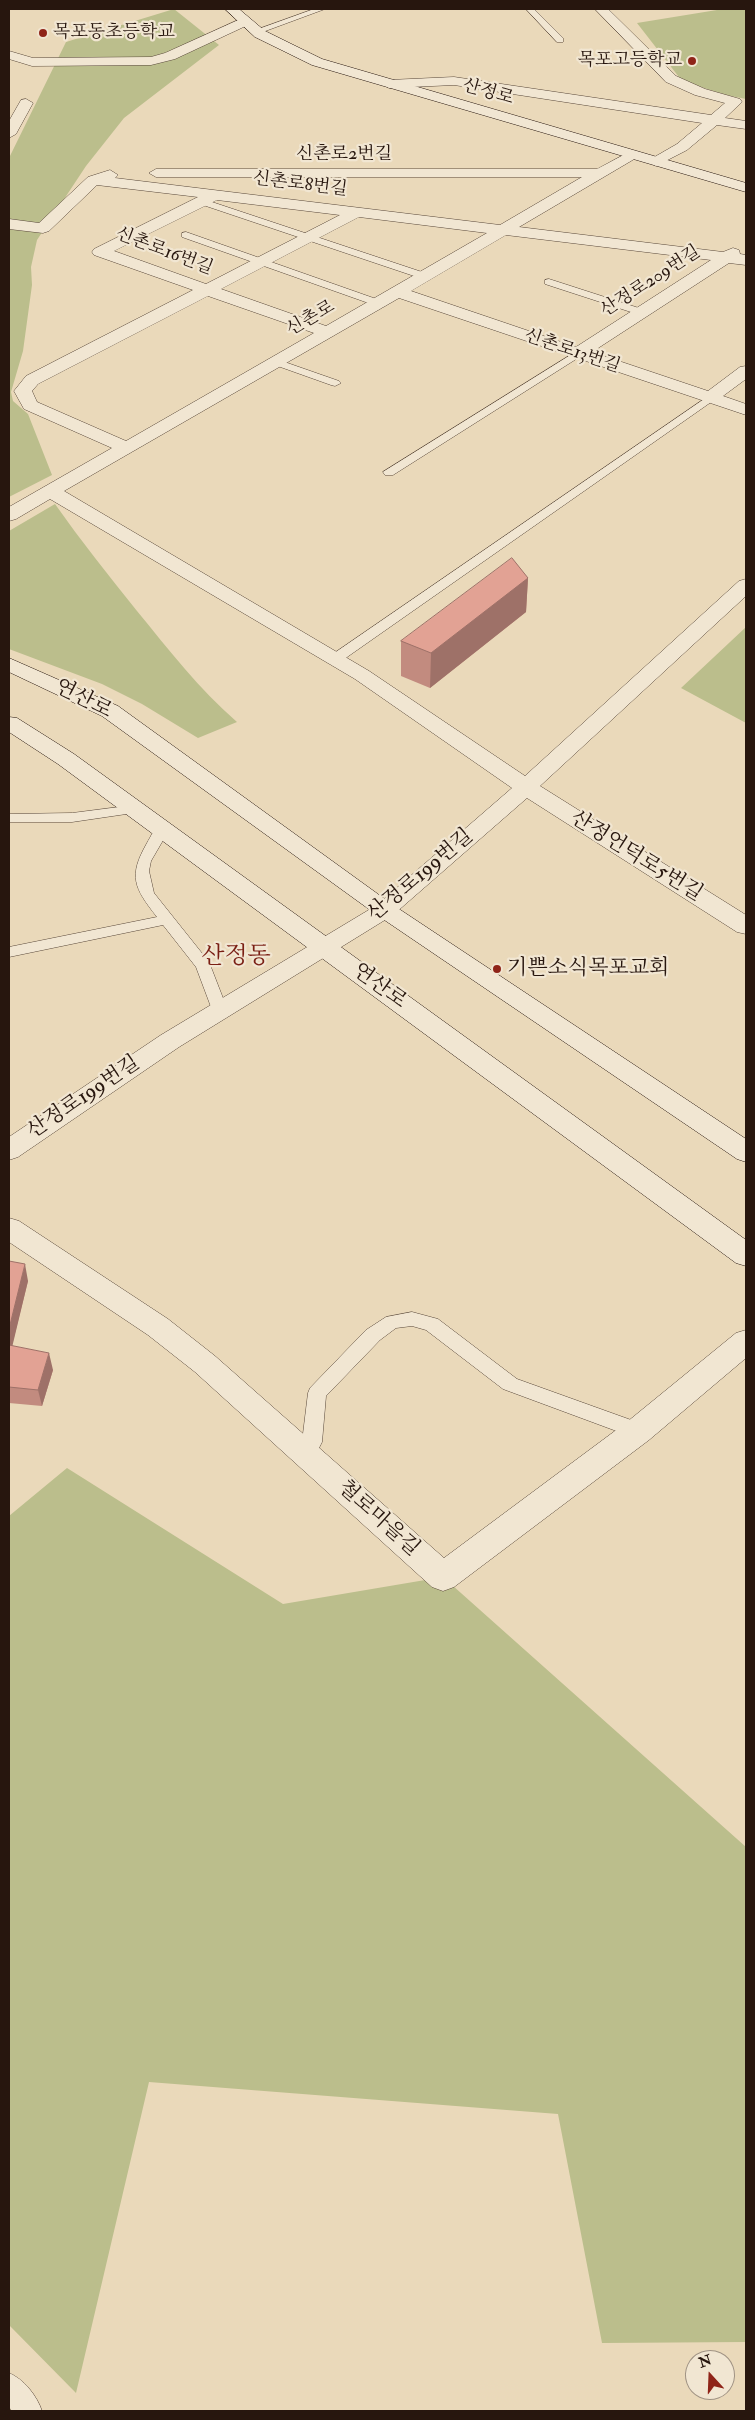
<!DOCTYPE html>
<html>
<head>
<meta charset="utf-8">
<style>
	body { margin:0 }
	#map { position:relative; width:755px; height:2420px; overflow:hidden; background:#ead9ba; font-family:"IM FELL Double Pica",serif }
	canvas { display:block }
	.frame { position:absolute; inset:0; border:10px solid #27160e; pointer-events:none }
	.north { position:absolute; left:685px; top:2350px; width:50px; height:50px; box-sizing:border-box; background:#f1e6d2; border:1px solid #a09384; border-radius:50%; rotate:340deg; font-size:14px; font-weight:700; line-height:20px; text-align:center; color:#27160e }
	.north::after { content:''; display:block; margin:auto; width:18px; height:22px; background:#8f2418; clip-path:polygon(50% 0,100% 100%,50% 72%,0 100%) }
</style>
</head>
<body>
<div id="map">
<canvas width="755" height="2420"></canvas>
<div class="frame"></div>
<div class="north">N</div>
</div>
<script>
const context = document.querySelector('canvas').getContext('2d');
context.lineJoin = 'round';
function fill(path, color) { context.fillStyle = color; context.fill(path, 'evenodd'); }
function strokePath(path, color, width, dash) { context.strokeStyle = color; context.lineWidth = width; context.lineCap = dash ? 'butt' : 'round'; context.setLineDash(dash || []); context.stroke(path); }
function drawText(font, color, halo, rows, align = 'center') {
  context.font = font + ' "IM FELL Double Pica","Noto Serif KR",serif'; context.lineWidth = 4.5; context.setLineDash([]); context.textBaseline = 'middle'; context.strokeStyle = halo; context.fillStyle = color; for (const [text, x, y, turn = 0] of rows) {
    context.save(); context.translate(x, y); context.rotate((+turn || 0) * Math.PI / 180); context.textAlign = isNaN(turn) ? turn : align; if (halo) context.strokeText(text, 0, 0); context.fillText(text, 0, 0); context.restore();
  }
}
fill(new Path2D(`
	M174,9L219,45L124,118L86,166L37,240L31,267L32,285L23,351L11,392L13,401L28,414L52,475L9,497V158L66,42Z
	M723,9H746V99L726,95L682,81L637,23Z
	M55,504C81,541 109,576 137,611C169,650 199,689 237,722L198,738L142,704L102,684L9,649V531Z
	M746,627V723L681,688Z
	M67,1468L283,1604L443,1577L746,1847V2342L602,2343L558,2114L149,2082L76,2393L9,2325V1516Z`), '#bbbe8c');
const lane = new Path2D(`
	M314,9H325L260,33L253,31Z
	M526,9H534L563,38V42H557Z
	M203,199L428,274L429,276L428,278H420L200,204V200Z
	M186,232L382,301L383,303L382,305H374L182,237V233Z
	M549,279L645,310L646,312L645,314H637L545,284V280Z
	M577,351L582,354L581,356L393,475H385L383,472Z
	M276,359L339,381L341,383L335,386L331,385L272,364L271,362Z
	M710,395L714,396V400L340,662H330L328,659L330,656Z
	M135,805L140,806L142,809L140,812L72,822H9V814L72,813Z
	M162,825L169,830L151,861L149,871L154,893L209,962L228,1011L226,1015H214L196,967L163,925L9,957V947L157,917C134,888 128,876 147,843C151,836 154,828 162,825Z
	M412,1312L438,1319L517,1379L645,1425L648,1431L645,1437L638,1439L503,1389L426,1330L412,1326L396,1328L380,1340L326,1396L322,1442L313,1460L306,1462L299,1460L296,1454L302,1442L308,1393L310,1388L366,1330L386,1317Z
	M9,2373C24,2379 37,2396 42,2411H12L9,2407Z`);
const street = new Path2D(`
	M595,9H608L676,76L705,89L740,99L742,102L725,118L746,121V129L717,125L687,150L656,166L649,162L651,159L677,144L702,123L454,85L389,88L382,84L389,80L454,77L711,115L725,103L695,95L666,82Z
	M245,17L252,21L250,24L175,59L151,65L32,66L9,59V51L33,58L151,57L165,53Z
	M26,99L33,103L16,134L9,138V121L21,100Z
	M631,151L636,152L638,155L636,158L519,227L723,252L733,248L739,250L740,254L746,255V265L729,263L592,352L708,391L740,367L746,366V379L723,396L746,404V415L399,298L64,491L369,671L525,776L739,581L746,579V596L540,786L746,915V934L737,932L527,798L393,915L179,1047L18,1157L9,1160V1137L161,1035L377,905L512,788L355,679L50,499L16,519L9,521V507L112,448L24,409L14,391L26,376L193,290L94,255L92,252L94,249L198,197L97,185L49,231L43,233L9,229V219L39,223L88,177L110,170L118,175L115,178L500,225L582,177H156L149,173L156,169H597ZM217,200L340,215L206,284L114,251ZM359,217L487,233L326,326L221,289ZM506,235L711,260L576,347L411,291ZM208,296L314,333L126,441L37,402L32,391L38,384Z
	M9,1218L19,1221L168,1319L215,1356L444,1558L627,1422L736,1333L746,1330V1358L649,1440L454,1587L443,1591L432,1587L195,1372L148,1335L9,1242Z`);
const secondary = new Path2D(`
	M225,9H239L265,31L322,59L746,183V192L312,65L255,37Z
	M9,658L118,706L393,905L746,1139V1162L737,1159L377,915L102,716L9,672Z
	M9,717L17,718L74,754L746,1240V1266L736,1263L58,764L9,732Z`);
strokePath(lane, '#584739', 1);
strokePath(street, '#584739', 1);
strokePath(secondary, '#27160e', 1);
fill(lane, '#f1e6d2');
fill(street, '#f1e6d2');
fill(secondary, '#f1e6d2');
fill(new Path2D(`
	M528,578L526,612L430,688L401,676V641Z
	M9,1261L28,1281L12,1345L53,1370L42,1406L9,1403Z`), '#c28b7f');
fill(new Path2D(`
	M528,578L526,612L430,688L431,653Z
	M25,1264L28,1281L9,1360V1329Z
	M49,1353L53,1370L42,1406L38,1390Z`), '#9e7168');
const building = new Path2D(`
	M512,558L528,578L431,653L401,641Z
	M9,1261L25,1264L9,1329Z
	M9,1345L49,1353L38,1390L9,1387Z`);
fill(building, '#e2a294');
strokePath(building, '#9e7168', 1);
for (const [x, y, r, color] of [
	[43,33,5,"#8f2418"],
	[692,61,5,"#8f2418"],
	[497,969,5,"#8f2418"]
]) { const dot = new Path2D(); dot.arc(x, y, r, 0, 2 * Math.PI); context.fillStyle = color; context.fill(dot); strokePath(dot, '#f1e6d2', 2); }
drawText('18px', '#27160e', '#f1e6d2', [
	["목포동초등학교",53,33],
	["목포고등학교",682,61,"right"]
], 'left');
drawText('18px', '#27160e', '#f1e6d2', [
	["산정로",488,93,16],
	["신촌로2번길",344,155],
	["신촌로8번길",300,185,7],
	["신촌로16번길",164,252,21],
	["산정로209번길",651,282,-33],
	["신촌로",311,319,-30],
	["신촌로13번길",572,352,19]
]);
drawText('21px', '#27160e', '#f1e6d2', [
	["연산로",83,700,27],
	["산정언덕로5번길",636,857,32],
	["산정로199번길",421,876,-40],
	["연산로",379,987,36],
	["산정로199번길",84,1098,-34],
	["철로마을길",378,1519,42]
]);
drawText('21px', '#27160e', '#f1e6d2', [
	["기쁜소식목포교회",507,969]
], 'left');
drawText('24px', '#7a1f14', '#f1e6d2', [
	["산정동",236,958]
]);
</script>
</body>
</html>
